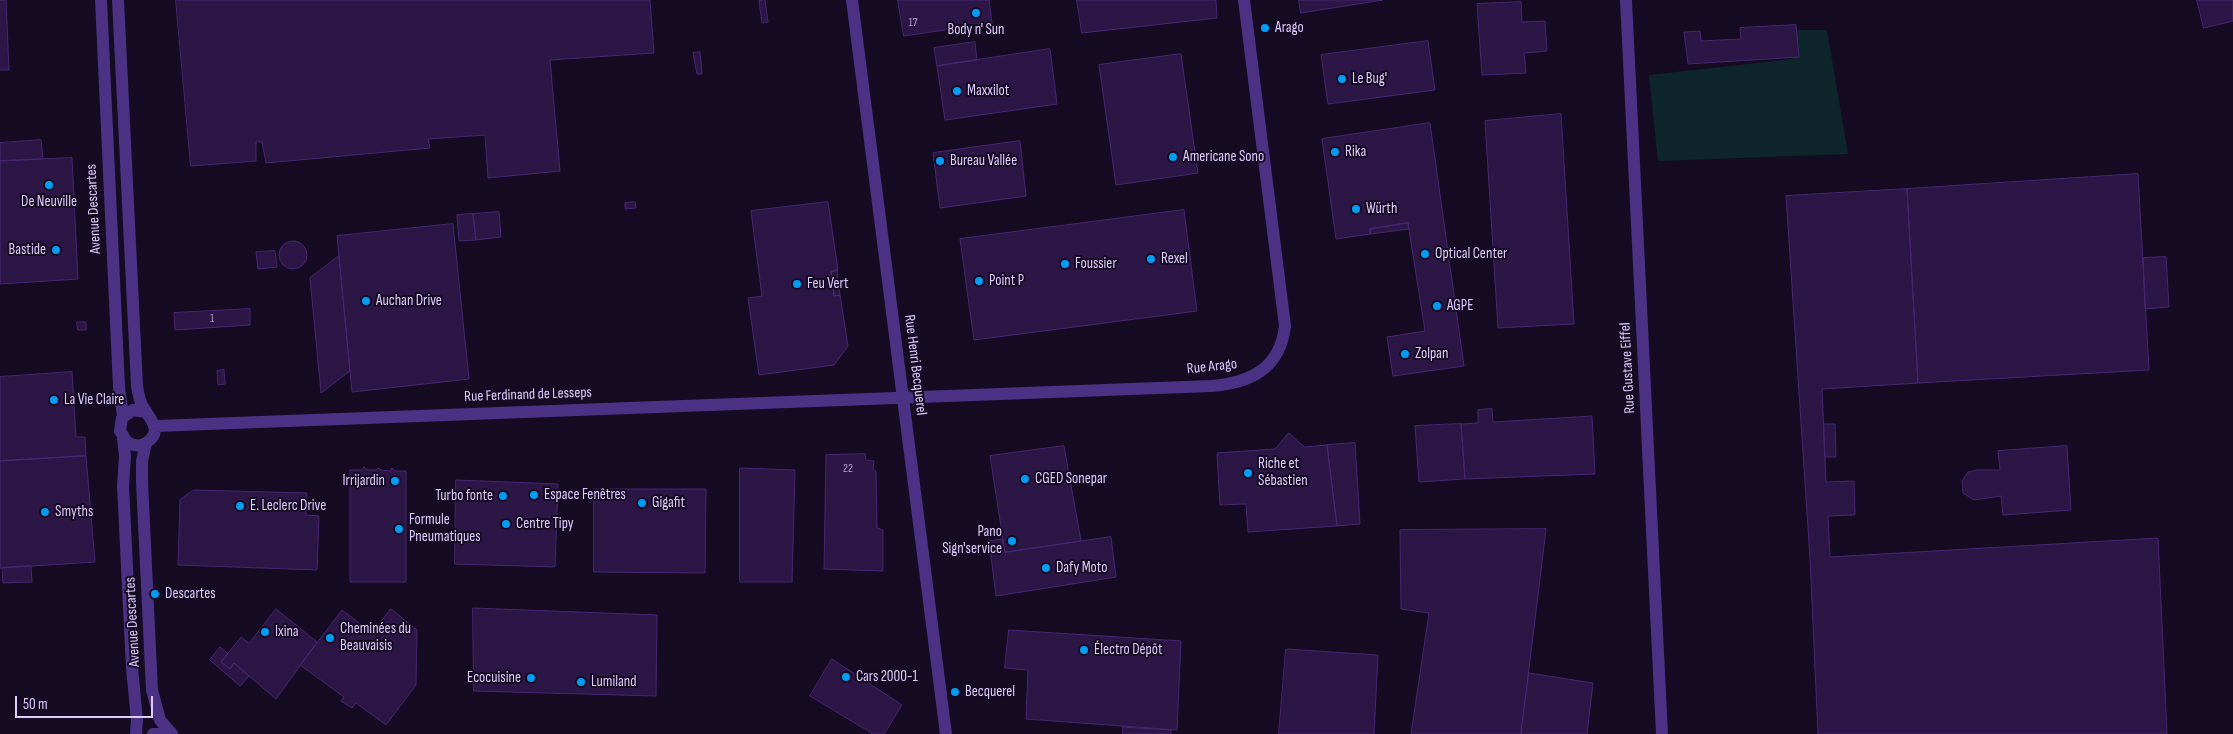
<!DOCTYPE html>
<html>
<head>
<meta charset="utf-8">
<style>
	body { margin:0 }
	#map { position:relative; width:2233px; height:734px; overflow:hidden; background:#150b22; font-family:"Sofia Sans Condensed",sans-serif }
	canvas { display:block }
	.scale { position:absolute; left:15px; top:696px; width:138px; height:22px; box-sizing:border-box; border:2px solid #dfccff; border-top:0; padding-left:6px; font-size:15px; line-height:18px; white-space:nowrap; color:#dfccff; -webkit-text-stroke:4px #150b22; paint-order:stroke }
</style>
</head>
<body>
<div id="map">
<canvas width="2233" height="734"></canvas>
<div class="scale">50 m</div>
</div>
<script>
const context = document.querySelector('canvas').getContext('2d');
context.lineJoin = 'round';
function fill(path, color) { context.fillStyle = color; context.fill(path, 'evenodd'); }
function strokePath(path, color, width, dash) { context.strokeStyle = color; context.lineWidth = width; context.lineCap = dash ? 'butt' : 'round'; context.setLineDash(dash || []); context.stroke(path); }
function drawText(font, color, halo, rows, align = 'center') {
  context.font = font + ' "Sofia Sans Condensed",sans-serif'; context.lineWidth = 4; context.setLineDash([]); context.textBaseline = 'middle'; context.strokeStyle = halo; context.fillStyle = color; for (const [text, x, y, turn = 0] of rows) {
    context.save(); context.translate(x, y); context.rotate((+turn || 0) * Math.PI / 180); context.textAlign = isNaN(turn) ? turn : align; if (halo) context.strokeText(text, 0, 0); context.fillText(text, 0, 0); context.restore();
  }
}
fill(new Path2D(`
	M1797,30H1827L1848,154L1658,161L1649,75L1792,59Z`), '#0e252c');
const building = new Path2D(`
	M0,0H6L9,70H0Z
	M176,0H650L654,53L550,60L560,171L488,178L485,135L428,139L430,148L266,163L262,142H256V161L191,166Z
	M765,0L768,22L762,23L759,1Z
	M898,0H989L992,23L904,36Z
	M1077,0H1216L1217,18L1082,33Z
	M1299,0H1383L1301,13Z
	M2197,0H2233V21L2204,28Z
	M1521,2L1522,22L1545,21L1547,51L1524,53L1526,73L1482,75L1477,4Z
	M1796,25L1799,57L1688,64L1684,32L1700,31L1701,41L1741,39L1740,28Z
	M1428,41L1435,90L1328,104L1321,55Z
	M975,42L977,60L937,66L934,48Z
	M1050,49L1057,104L945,120L937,66Z
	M700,52L702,74H697L693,53Z
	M1181,54L1198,173L1116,185L1099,65Z
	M1561,114L1574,324L1498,328L1485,121Z
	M1430,123L1464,366L1393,376L1387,337L1425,331L1408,223L1370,229V234L1336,239L1322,139Z
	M41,140L43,159L0,161V143Z
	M1020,141L1026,196L940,208L933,153Z
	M72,158L78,279L0,284V161Z
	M2138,174L2149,370L1918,383L1907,189Z
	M1907,189L1918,383L1822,389L1826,482L1854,481L1855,515L1828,516L1830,557L2158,538L2167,734H1818L1810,558L1786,196Z
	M635,202L636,208L625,209V203Z
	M828,202L838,270L831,272L834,296L840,295L848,346L834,365L759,375L748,298L762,296L751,211Z
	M1184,210L1197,311L974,340L960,239Z
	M499,212L501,237L476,240L473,214Z
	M473,214L476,240L459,241L457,215Z
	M1408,223L1409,229L1370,234V229Z
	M453,224L469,379L352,392L337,236Z
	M279 255a14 14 0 1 1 28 0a14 14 0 1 1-28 0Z
	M275,251L277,267L258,269L256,252Z
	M339,256L350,371L321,393L310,278Z
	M2166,257L2169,307L2145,309L2143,258Z
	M837,270L840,295L834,296L831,272Z
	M250,309V325L175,330L174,313Z
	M77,322H86V330H78Z
	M224,370L225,384L218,385L217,371Z
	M72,372L76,437H85L86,456L0,461V377Z
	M1492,409L1493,422L1592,416L1595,474L1465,479L1461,424L1478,423V410Z
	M1461,424L1465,479L1419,482L1415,426Z
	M1824,424H1835L1836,457H1825Z
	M1289,433L1304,447L1327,445L1337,526L1248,532L1246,504L1220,505L1217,453L1275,449Z
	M1355,443L1360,524L1337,526L1327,445Z
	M1064,446L1081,541L1005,552L990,456Z
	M2067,446L2071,510L2003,515L2001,496L1974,500L1963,493L1962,481L1968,472L1977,470H2000L1998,451Z
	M865,454L866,460L874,461L873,468L876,472L877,528L883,530V571L824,569L826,455Z
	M86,456L95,562L0,568V461Z
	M364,467L367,470H376L378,468L381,470L390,471L392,468L395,471H406V582H350V470H362Z
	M740,468L795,470L792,582H740Z
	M456,480L558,484L555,567L455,564Z
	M594,489H706L705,573L594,572Z
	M194,490L307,493L306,515L319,516L317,570L178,565L180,500Z
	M1546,529L1521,734H1411L1429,613L1401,609L1400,530Z
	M1111,537L1116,577L996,596L989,541L1002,539L1005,552Z
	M31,566L32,582L3,583L2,568Z
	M473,608L657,615L656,696L474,691Z
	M276,609L317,642L276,699L234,663L230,669L221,662L241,637L249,643Z
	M391,609L417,630L416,685L386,725L356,703L352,708L341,701L344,697L300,665L342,610L372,633Z
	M1009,630L1181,641L1177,730L1026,719L1028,670L1005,668Z
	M220,647L228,654L221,662L230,669L234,663L249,676L240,686L210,660Z
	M1286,649L1378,655L1374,734H1279Z
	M832,659L902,705L884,734H873L810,696Z
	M1529,673L1593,683L1587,734H1521Z
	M1123,727L1171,730V734H1123Z`);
fill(building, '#2c1645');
strokePath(building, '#492673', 1);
strokePath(new Path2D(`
	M101,0L119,387L123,416
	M118,0L137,386C138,393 139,399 142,405C148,417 165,431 146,443C140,447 134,446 127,442L120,431L122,418L133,410L146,412
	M852,0L946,734
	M1626,0L1662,734
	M155,426L1211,386C1250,383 1280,369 1285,326L1244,0
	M123,439L125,456L123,486L132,668L137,720L136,734
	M146,443L142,461V482L152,690L160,720L172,734
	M153,734H167`), '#4b3285', 12);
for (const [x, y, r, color] of [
	[976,13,5,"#009df7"],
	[1265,28,5,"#009df7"],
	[1342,79,5,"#009df7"],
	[957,91,5,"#009df7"],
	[1335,152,5,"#009df7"],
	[1173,157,5,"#009df7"],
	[940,161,5,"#009df7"],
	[49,185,5,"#009df7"],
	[1356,209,5,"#009df7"],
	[56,250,5,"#009df7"],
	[1425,254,5,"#009df7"],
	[1151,259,5,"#009df7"],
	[1065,264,5,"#009df7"],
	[979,281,5,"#009df7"],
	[797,284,5,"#009df7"],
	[366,301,5,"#009df7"],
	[1437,306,5,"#009df7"],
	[1405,354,5,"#009df7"],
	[54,400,5,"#009df7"],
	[1248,473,5,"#009df7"],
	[1025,479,5,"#009df7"],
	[395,481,5,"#009df7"],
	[534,495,5,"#009df7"],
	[503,496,5,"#009df7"],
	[642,503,5,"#009df7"],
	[240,506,5,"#009df7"],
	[45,512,5,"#009df7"],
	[506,524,5,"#009df7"],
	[399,529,5,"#009df7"],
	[1012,541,5,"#009df7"],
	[1046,568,5,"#009df7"],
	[155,594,5,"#009df7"],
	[265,632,5,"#009df7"],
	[330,638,5,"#009df7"],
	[1084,650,5,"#009df7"],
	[846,677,5,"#009df7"],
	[531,678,5,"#009df7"],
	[581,682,5,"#009df7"],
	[955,692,5,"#009df7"]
]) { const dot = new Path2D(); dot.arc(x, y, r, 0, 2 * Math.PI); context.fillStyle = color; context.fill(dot); strokePath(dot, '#150b22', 2); }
drawText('12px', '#b29ed0', null, [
	["17",913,23],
	["1",212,319],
	["22",848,469]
]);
drawText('15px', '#dfccff', '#150b22', [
	["Arago",1275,28],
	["Body n' Sun",976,30,"center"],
	["Le Bug'",1352,79],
	["Maxxilot",967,91],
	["Rika",1345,152],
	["Americane Sono",1183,157],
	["Bureau Vallée",950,161],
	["De Neuville",49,202,"center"],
	["Würth",1366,209],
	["Bastide",46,250,"right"],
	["Optical Center",1435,254],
	["Rexel",1161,259],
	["Foussier",1075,264],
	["Point P",989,281],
	["Feu Vert",807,284],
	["Auchan Drive",376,301],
	["AGPE",1447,306],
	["Zolpan",1415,354],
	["La Vie Claire",64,400],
	["Riche et",1258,464],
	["Sébastien",1258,481],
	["CGED Sonepar",1035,479],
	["Irrijardin",385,481,"right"],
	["Espace Fenêtres",544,495],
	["Turbo fonte",493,496,"right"],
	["Gigafit",652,503],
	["E. Leclerc Drive",250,506],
	["Smyths",55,512],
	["Formule",409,520],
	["Pneumatiques",409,537],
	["Centre Tipy",516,524],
	["Pano",1002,532,"right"],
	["Sign'service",1002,549,"right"],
	["Dafy Moto",1056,568],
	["Descartes",165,594],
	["Cheminées du",340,629],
	["Beauvaisis",340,646],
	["Ixina",275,632],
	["Électro Dépôt",1094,650],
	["Cars 2000-1",856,677],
	["Ecocuisine",521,678,"right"],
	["Lumiland",591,682],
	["Becquerel",965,692]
], 'left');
drawText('15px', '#dfccff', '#150b22', [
	["Avenue Descartes",94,209,-93],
	["Rue Henri Becquerel",915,365,83],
	["Rue Arago",1212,367,-6],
	["Rue Gustave Eiffel",1628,368,-93],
	["Rue Ferdinand de Lesseps",528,395,-2],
	["Avenue Descartes",133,622,-93]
]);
</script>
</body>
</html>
